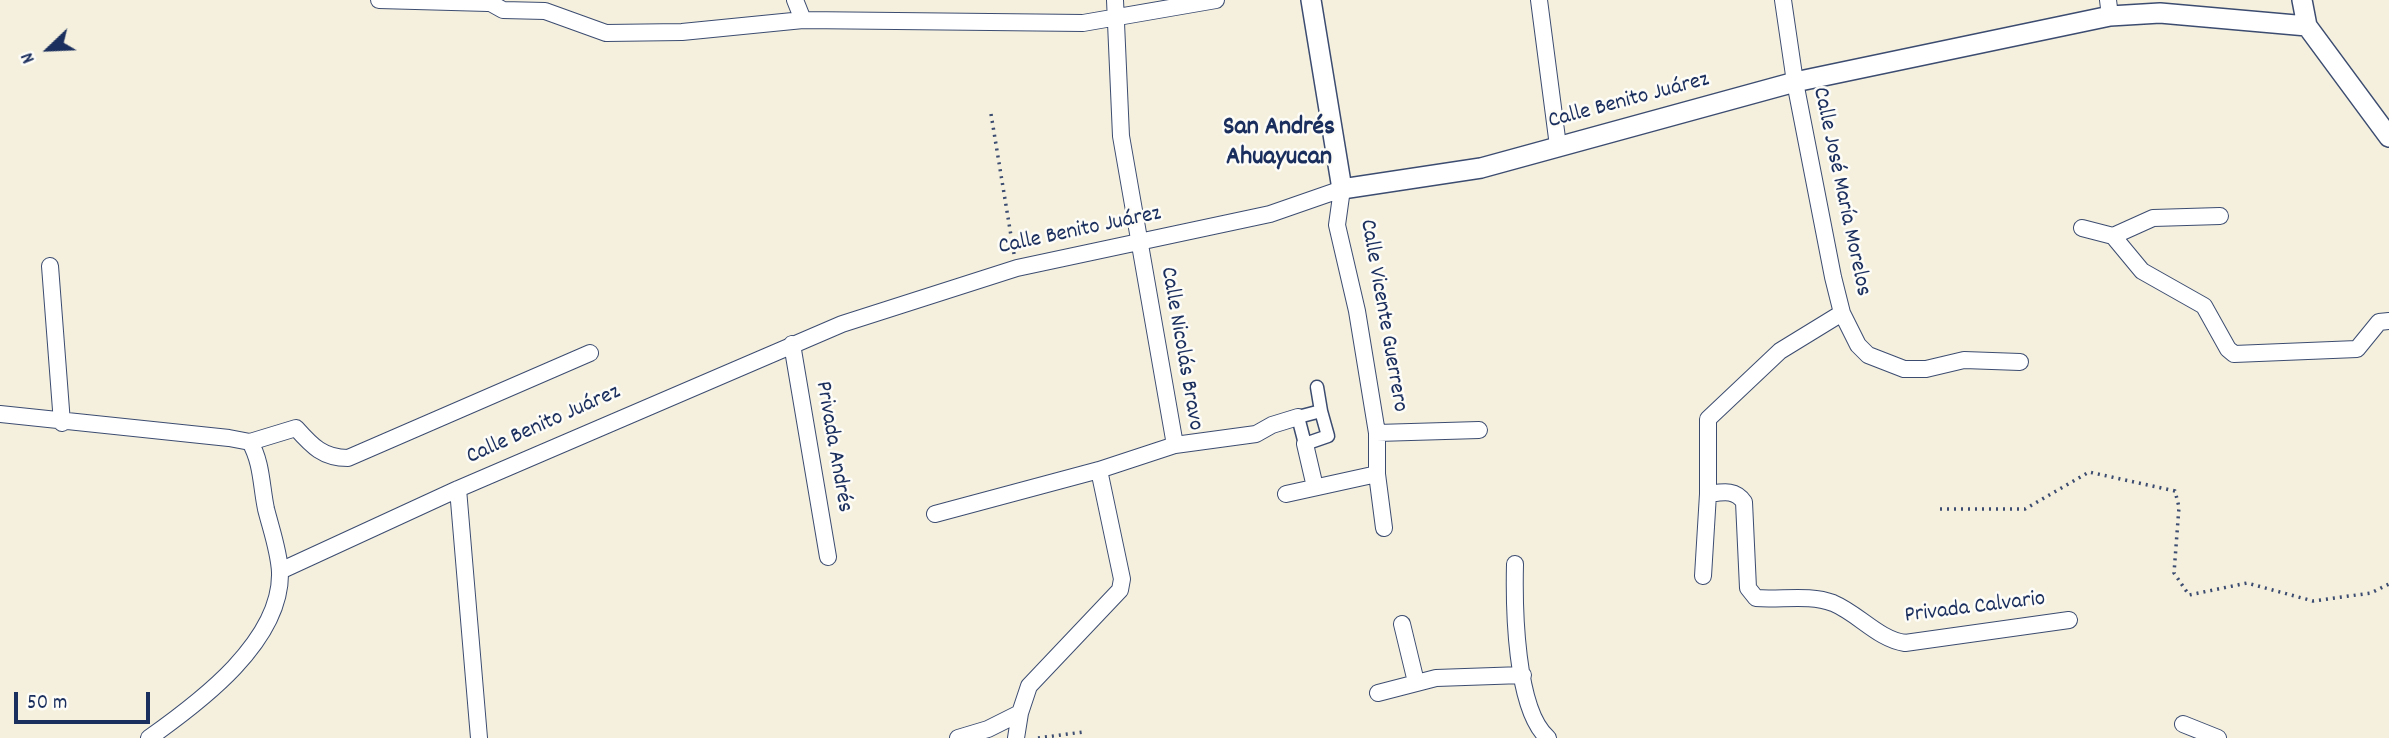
<!DOCTYPE html>
<html>
<head>
<meta charset="utf-8">
<style>
	body { margin:0 }
	#map { position:relative; width:2389px; height:738px; overflow:hidden; background:#f4f0dd; font-family:Dekko,sans-serif }
	canvas { display:block }
	.north { position:absolute; left:14px; top:14px; width:70px; height:70px; -webkit-text-stroke:5px #fdfcf7; paint-order:stroke; rotate:247deg; font-size:19px; font-weight:700; line-height:28px; text-align:center; color:#1b2f5e }
	.north::after { content:''; display:block; margin:auto; width:24px; height:32px; background:#1b2f5e; clip-path:polygon(50% 0,100% 100%,50% 72%,0 100%) }
	.scale { position:absolute; left:14px; top:692px; width:136px; height:32px; box-sizing:border-box; border:4px solid #1b2f5e; border-top:0; padding-left:9px; font-size:21px; line-height:24px; white-space:nowrap; color:#1b2f5e; -webkit-text-stroke:5px #fdfcf7; paint-order:stroke }
</style>
</head>
<body>
<div id="map">
<canvas width="2389" height="738"></canvas>
<div class="north">N</div>
<div class="scale">50 m</div>
</div>
<script>
const context = document.querySelector('canvas').getContext('2d');
context.lineJoin = 'round';
function strokePath(path, color, width, dash) { context.strokeStyle = color; context.lineWidth = width; context.lineCap = dash ? 'butt' : 'round'; context.setLineDash(dash || []); context.stroke(path); }
function drawText(font, color, halo, rows, align = 'center') {
  context.font = font + ' Dekko,sans-serif'; context.lineWidth = 5; context.setLineDash([]); context.textBaseline = 'middle'; context.strokeStyle = halo; context.fillStyle = color; for (const [text, x, y, turn = 0] of rows) {
    context.save(); context.translate(x, y); context.rotate((+turn || 0) * Math.PI / 180); context.textAlign = isNaN(turn) ? turn : align; if (halo) context.strokeText(text, 0, 0); context.fillText(text, 0, 0); context.restore();
  }
}
const pedestrian = new Path2D(`
	M1317,387L1321,411
	M1321,411L1328,436L1305,444L1298,417Z`);
const minor = new Path2D(`
	M379,0L488,3
	M485,0L503,10L545,11L606,33L682,32L803,20L1083,23L1216,0
	M795,0L803,20
	M1539,0L1558,146
	M1783,0L1795,82L1833,277L1842,313L1858,345L1868,355L1904,369H1926L1964,360L2020,362
	M2108,0L2110,16
	M2220,216L2153,218L2113,236L2142,271L2204,306L2228,349L2234,354L2357,349L2379,322L2389,321
	M2082,228L2113,236
	M50,266L62,423
	M792,344L828,557
	M0,414L229,438L250,442C262,463 261,485 266,509C271,529 279,551 280,572C282,641 200,702 149,738
	M1377,433L1479,430
	M250,442L296,428C312,446 323,458 348,458L590,353
	M1305,444L1315,487
	M1175,445L1256,434L1272,425L1298,417
	M458,489L479,738
	M1286,494L1377,474
	M1708,494C1723,492 1735,489 1744,502L1748,588L1756,598C1781,600 1810,594 1833,603C1859,614 1878,639 1905,643L2069,620
	M935,514L1099,470
	M1515,564C1514,605 1515,710 1548,738
	M280,571L458,489L842,324L1017,268L1270,214L1342,189L1337,225L1357,311L1377,433V474L1384,528
	M1703,576L1708,494V419L1780,351L1842,313
	M1402,624L1416,682
	M1378,693L1436,678L1523,675
	M2183,724L2218,738
	M958,738L988,729L1020,713
	M1016,738L1020,713L1029,686L1120,590L1122,579L1099,470L1175,445L1121,136L1115,0`);
const tertiary = new Path2D(`
	M1311,0L1342,189L1481,168L1795,82L2110,16L2160,13L2307,26
	M2302,0L2307,26L2389,137`);
strokePath(pedestrian, '#3c4c71', 15);
strokePath(minor, '#3c4c71', 18);
strokePath(tertiary, '#3c4c71', 22);
strokePath(new Path2D(`
	M991,114L1014,254
	M1940,509H2025L2089,472L2175,491L2179,507L2174,573L2189,595L2247,583L2313,601L2371,593L2389,584
	M1038,738L1083,732`), '#3c4c71', 3.5, [2, 5]);
strokePath(pedestrian, '#fff', 12);
strokePath(minor, '#fff', 16);
strokePath(tertiary, '#fff', 19);
drawText('23px', '#1b2f5e', '#fdfcf7', [
	["Calle Benito Juárez",1629,102,-15],
	["Calle José María Morelos",1840,192,78],
	["Calle Benito Juárez",1080,232,-12],
	["Calle Vicente Guerrero",1382,316,80],
	["Calle Nicolás Bravo",1180,349,80],
	["Calle Benito Juárez",544,426,-24],
	["Privada Andrés",832,447,80],
	["Privada Calvario",1975,609,-7]
]);
drawText('bold 26px', '#1b2f5e', '#fdfcf7', [
	["San Andrés",1279,129],
	["Ahuayucan",1279,159]
]);
</script>
</body>
</html>
